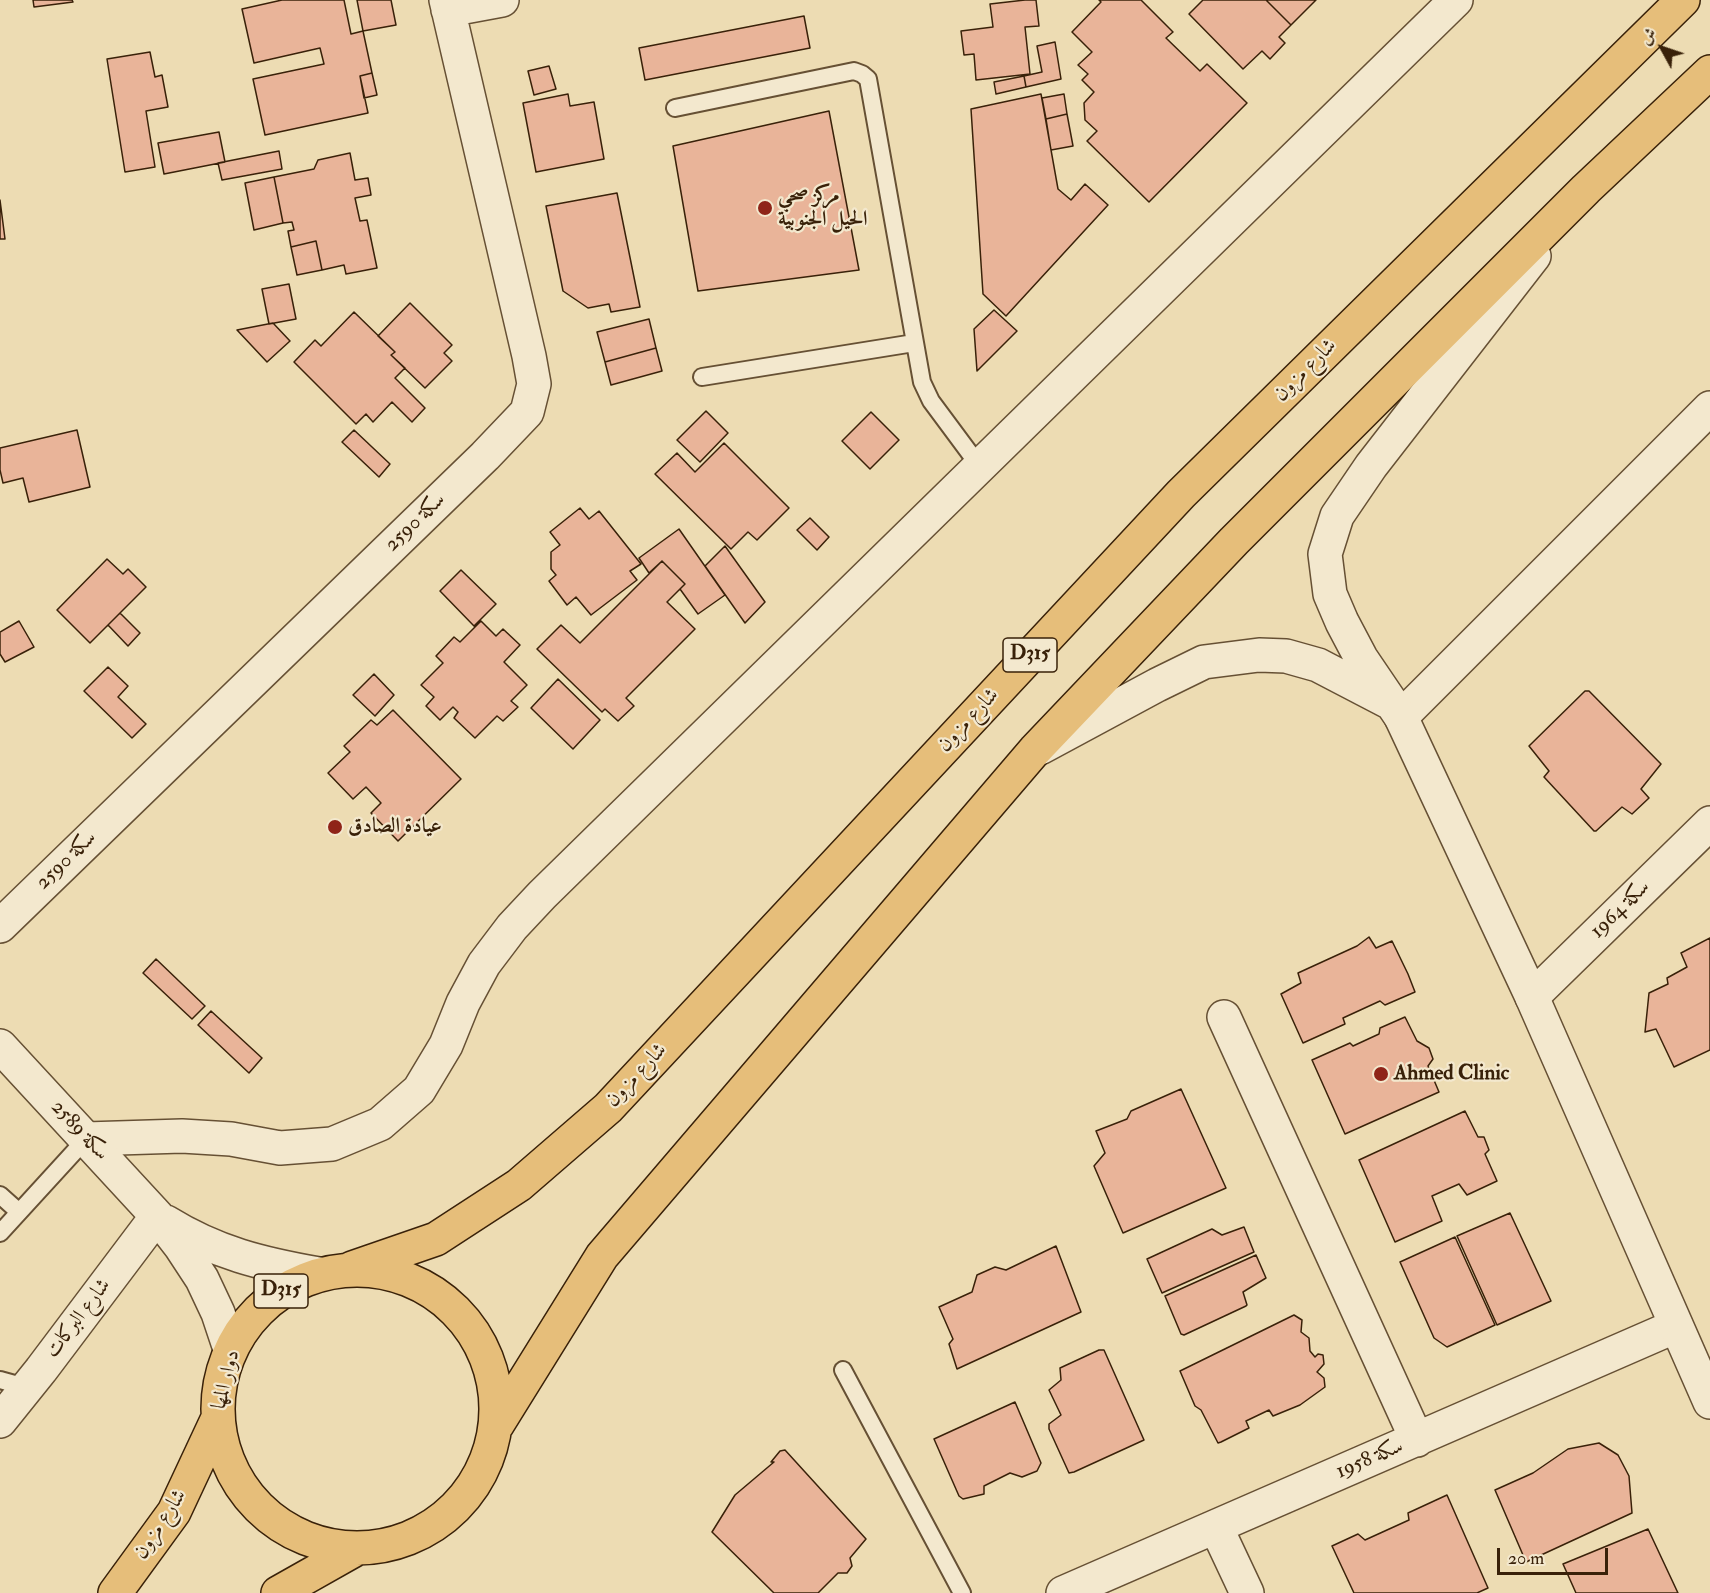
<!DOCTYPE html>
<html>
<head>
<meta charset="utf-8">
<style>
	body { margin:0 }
	#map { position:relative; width:1710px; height:1593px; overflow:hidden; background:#eddcb3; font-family:"IM FELL Double Pica",Amiri,serif }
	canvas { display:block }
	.north { position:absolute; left:1632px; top:18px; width:60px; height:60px; -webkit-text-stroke:4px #f3e8ce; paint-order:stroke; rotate:310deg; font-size:16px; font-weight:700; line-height:24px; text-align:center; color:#392109 }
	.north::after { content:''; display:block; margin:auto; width:21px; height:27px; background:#392109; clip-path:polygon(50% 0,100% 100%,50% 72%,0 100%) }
	.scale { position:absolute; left:1497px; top:1548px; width:111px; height:27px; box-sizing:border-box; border:3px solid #392109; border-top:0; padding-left:8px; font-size:18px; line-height:21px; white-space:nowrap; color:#392109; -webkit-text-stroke:4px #f3e8ce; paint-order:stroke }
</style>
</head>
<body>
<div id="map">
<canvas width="1710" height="1593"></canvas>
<div class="north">ش</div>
<div class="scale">20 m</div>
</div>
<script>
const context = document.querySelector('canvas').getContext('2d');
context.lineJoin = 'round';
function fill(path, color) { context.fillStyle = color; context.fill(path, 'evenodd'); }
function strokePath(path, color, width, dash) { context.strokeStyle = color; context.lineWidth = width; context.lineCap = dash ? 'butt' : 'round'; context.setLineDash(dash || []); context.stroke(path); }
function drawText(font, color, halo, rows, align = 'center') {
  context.font = font + ' "IM FELL Double Pica",Amiri,serif'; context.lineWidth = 4.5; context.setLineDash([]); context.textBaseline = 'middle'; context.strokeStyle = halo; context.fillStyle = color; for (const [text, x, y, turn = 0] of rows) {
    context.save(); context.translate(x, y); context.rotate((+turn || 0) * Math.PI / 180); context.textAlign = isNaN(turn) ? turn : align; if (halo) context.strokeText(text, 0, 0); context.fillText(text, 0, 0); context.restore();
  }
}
const building = new Path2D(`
	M33,0H72L73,2L34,7Z
	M282,0H344L351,34L363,31L372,73L360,76L368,113L265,135L253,79L324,64L320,48L254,63L242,9Z
	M357,0H391L396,25L363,31Z
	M1025,0H1036L1039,26L1025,27L1030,74L976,80L974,54L964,55L961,31L993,27L990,4Z
	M1099,0H1141L1173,32L1166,38L1200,71L1207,64L1247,103L1149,202L1087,141L1097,131L1085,120L1084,103L1094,92L1082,80L1088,74L1078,65L1092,52L1072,32L1101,2Z
	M1203,0H1266L1291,25L1279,37L1285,43L1270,59L1262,51L1243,69L1189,14Z
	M1266,0H1316L1291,25Z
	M804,16L810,48L645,80L639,48Z
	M1055,42L1061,79L1026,87L1024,76L1042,72L1037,46Z
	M150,52L155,77L162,75L168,107L146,111L155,167L125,172L107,59Z
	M549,66L556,89L534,95L528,71Z
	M372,73L377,95L364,98L360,76Z
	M1024,76L1026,87L996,94L994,82Z
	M568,94L570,106L594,102L604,159L536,172L523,103Z
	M1041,94L1058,189L1071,200L1085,184L1108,205L1006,316L983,294L971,109Z
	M1064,94L1067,114L1046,119L1042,98Z
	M829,111L859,270L698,291L673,146Z
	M1067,114L1073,146L1051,150L1046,119Z
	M219,132L225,162L164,174L158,143Z
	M279,151L282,169L222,180L218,163Z
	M350,153L355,180L368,178L371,195L355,198L360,221L367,220L377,268L346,274L344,265L322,270L316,241L291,247L288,231L294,230L292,222L283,223L274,177L314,169L318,160Z
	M274,177L283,223L254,230L245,183Z
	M617,193L640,307L611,312L609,304L588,308L563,291L546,206Z
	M0,200L5,239H0Z
	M316,241L322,270L297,275L291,247Z
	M289,284L296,319L269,324L262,289Z
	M410,303L452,345L444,353L452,361L425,388L391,355L395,352L378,336Z
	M994,310L1017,331L977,371L974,329Z
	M354,312L395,352L391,355L405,368L395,378L425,408L412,422L392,402L373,422L366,414L356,424L294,362L315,340L321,346Z
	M649,319L656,348L605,362L597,332Z
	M273,323L290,341L267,362L237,330Z
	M656,348L662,371L611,385L605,362Z
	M706,411L728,433L700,462L677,440Z
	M871,412L899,440L870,469L842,441Z
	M77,430L90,487L29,502L23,478L3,483L0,470V448Z
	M354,430L390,464L379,477L342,442Z
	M724,443L789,508L757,540L748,532L731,549L655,474L677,453L695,472Z
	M580,508L589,519L599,511L641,564L630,571L637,580L591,615L576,597L567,605L549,581L556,575L551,569V552L560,545L550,532Z
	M810,518L829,537L817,550L797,530Z
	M679,529L725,595L698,614L680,589L685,584L662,561L649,573L639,558Z
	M725,546L765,602L745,623L705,566Z
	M107,559L123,574L128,569L146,587L90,643L57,610Z
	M662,561L685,584L667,602L695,629L626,698L634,706L618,721L605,709L602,712L537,649L561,625L580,643Z
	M461,570L496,604L474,626L440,591Z
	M120,613L140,633L128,646L108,625Z
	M19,621L34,647L5,662L0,654V632Z
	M481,621L496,636L503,629L520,645L504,662L527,685L511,701L518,707L503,721L497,716L475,738L454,718L458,712L453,707L440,720L426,706L434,697L421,685L443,663L436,656L454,637L460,642Z
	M108,667L128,686L118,697L146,724L132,738L84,691Z
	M374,674L394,695L375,716L353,695Z
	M558,679L600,720L573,749L531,708Z
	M1585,691H1589L1661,764L1641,789L1649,798L1632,814L1622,807L1596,831H1594L1544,777L1549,771L1529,746Z
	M393,710L461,779L398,841L371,813L381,803L366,787L353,799L328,773L350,752L344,746L371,720L377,725Z
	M1369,937L1376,948L1392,941L1408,974L1415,992L1385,1005L1380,1001L1343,1018L1345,1024L1303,1043L1281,994L1301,983L1298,973L1357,946Z
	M1710,938V1050L1674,1067L1656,1029L1645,1032L1649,993L1668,984L1667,978L1687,967L1681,953Z
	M156,959L205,1006L192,1019L143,973Z
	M211,1011L262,1058L249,1073L198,1025Z
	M1405,1017L1417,1041L1429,1048L1433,1059L1428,1066L1439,1092L1345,1134L1312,1060L1350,1043L1353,1046L1379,1034L1380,1028Z
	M1181,1089L1226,1188L1123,1233L1094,1166L1105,1153L1096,1131L1127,1119L1131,1111Z
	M1465,1111L1478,1137H1484L1489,1150L1485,1154L1497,1181L1467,1195L1459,1184L1432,1196L1442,1221L1395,1242L1359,1160Z
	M1510,1213L1551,1301L1497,1325L1457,1236Z
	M1244,1227L1254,1252L1162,1293L1147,1259L1212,1229L1222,1235Z
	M1455,1237L1495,1325L1447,1347L1434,1338L1400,1262Z
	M1056,1246L1081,1312L957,1369L949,1344L953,1339L939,1307L972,1292L977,1275L995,1267L1006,1270Z
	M1256,1255L1266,1278L1243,1292L1247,1305L1246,1306L1184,1335L1181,1334L1165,1296Z
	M1294,1315L1302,1320L1301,1332L1309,1338L1310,1351L1315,1357L1318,1354L1323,1355L1324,1364L1317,1372L1324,1378L1325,1387L1300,1405L1273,1416L1269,1410L1246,1421L1249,1428L1221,1442L1218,1443L1201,1410L1195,1406L1180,1371Z
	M1099,1350H1104L1144,1440L1074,1472L1069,1473L1049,1429V1424L1061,1415L1049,1390L1061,1380L1060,1368Z
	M1015,1402L1041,1463L1037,1471L1022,1477L1010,1473L984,1486V1494L963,1499L959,1496L934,1439Z
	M1599,1443L1618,1455L1629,1476L1632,1513L1526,1562L1495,1490L1533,1473L1568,1449Z
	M785,1450L866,1539L850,1558L852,1566L847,1573H838L818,1593H774L712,1532L735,1495L774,1462H771L780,1451Z
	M1447,1495L1488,1588L1477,1593H1354L1332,1546L1358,1534L1365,1540L1409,1520L1408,1513Z
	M1648,1529L1678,1593H1576L1563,1564Z`);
fill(building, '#e9b499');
strokePath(building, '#392109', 1.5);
const service = new Path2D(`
	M675,108L854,71L862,74L868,79L922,382L931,401L980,467
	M702,377L914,343
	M0,1195L19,1212
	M0,1233L86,1139
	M843,1370L962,1593
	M0,1380L18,1385H29`);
const minor = new Path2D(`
	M448,10L502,0
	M1401,717L1710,408
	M0,926L485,456L527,412L534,384L529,356L446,0
	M1532,997L1710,823
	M1224,1017L1417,1440
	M86,1139L182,1136L231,1139L280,1148L332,1144L380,1124L419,1090L446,1045L463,1003L484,964L512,927L542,895L1456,0
	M1216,1527L1247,1593
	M1063,1593L1676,1326`);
const tertiary = new Path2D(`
	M1534,256L1371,466L1337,516L1325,554L1330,594L1342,622L1361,658L1401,717L1532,997L1710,1402
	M1040,748L1157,685L1204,662L1259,655L1286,656L1318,665L1389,702
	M0,1046L157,1216L181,1247L202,1279L218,1313L230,1349
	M166,1222C216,1253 262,1264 319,1274
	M0,1421L41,1370L157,1216`);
const primary = new Path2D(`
	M352,1268L436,1239L519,1185L608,1108L1181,494L1683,0
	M218 1409a139 139 0 1 1 278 0a139 139 0 1 1-278 0Z
	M497,1425L602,1256L1035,750L1234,541L1586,189L1710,72
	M115,1593L174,1512L217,1420
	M278,1593L356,1549`);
strokePath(service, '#665034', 20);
strokePath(minor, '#665034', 36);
strokePath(tertiary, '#665034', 36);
strokePath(primary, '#392109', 36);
strokePath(service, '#f3e8ce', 16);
strokePath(minor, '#f3e8ce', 33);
strokePath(tertiary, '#f3e8ce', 33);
strokePath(primary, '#e6be7a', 33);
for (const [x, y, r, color] of [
	[765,208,8,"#8f2418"],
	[335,827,8,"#8f2418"],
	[1381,1074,8,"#8f2418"]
]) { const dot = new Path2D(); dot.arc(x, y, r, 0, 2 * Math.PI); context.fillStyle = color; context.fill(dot); strokePath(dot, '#f3e8ce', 2); }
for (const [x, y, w] of [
	[1030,655,54],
	[281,1291,54]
]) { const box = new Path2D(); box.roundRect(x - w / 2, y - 17, w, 34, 4.5); context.fillStyle = '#f3e8ce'; context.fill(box); strokePath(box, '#392109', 1.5); }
drawText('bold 20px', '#392109', null, [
	["D315",1030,655],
	["D315",281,1291]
]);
drawText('bold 21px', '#392109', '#f3e8ce', [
	["مركز صحي",778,196],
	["الحيل الجنوبية",778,220],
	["عيادة الصادق",348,827],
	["Ahmed Clinic",1394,1074]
], 'left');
drawText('21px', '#392109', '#f3e8ce', [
	["شارع مزون",1306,371,-45],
	["سكة 2590",416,523,-44],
	["شارع مزون",969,721,-47],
	["سكة 2590",67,861,-44],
	["سكة 1964",1621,910,-44],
	["شارع مزون",637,1076,-47],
	["سكة 2589",79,1131,47],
	["شارع البركات",79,1319,-53],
	["دوار المها",227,1380,-76],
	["سكة 1958",1370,1460,-23],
	["شارع مزون",161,1525,-57]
]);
</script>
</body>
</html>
